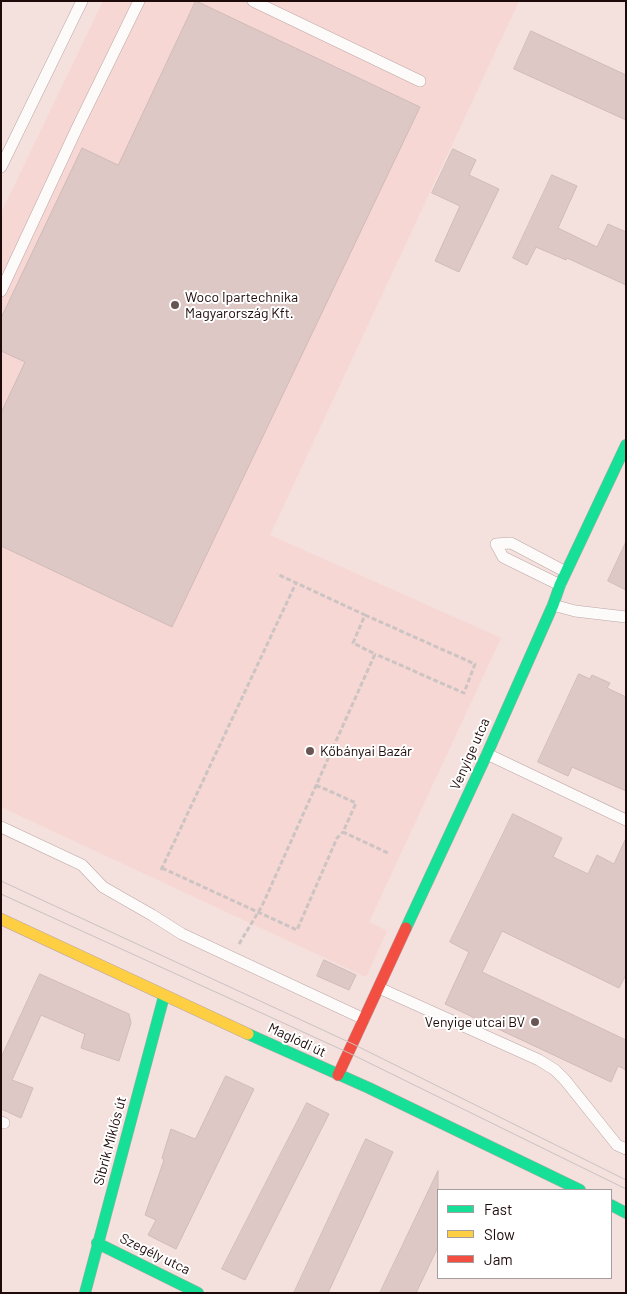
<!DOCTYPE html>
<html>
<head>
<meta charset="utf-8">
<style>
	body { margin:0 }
	#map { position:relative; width:627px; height:1294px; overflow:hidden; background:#f4e0dd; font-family:Barlow,sans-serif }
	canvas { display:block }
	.frame { position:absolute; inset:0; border:2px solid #1e0a09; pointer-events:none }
	.legend { position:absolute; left:437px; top:1189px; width:175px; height:90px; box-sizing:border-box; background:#fff; border:1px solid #a59d9d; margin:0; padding:6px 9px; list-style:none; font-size:15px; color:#1e0a09 }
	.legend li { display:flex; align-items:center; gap:10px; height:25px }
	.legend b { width:25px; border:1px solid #a59d9d }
</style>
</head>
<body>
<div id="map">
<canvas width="627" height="1294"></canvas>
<div class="frame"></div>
<ul class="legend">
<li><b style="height:6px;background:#16e098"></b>Fast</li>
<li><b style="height:6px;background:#ffcf43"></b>Slow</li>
<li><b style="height:6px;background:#f24e42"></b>Jam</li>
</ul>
</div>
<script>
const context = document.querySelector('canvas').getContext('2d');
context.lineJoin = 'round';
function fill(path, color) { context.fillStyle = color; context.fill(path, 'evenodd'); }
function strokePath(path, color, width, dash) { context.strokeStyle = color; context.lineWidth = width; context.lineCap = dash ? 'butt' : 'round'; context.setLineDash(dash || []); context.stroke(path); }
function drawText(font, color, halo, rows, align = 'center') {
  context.font = font + ' Barlow,sans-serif'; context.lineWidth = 4; context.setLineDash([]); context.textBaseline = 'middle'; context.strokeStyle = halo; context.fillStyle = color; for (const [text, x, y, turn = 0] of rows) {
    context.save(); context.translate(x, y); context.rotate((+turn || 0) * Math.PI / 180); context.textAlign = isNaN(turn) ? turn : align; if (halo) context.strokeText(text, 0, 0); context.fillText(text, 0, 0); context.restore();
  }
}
fill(new Path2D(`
	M103,1H519L270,535L501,638L369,922L387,931L366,977L1,807V213Z`), '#f7d7d3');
const building = new Path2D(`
	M196,1L420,107L172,627L1,546V413L25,362L1,351V318L82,148L118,165Z
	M531,31L626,75V120L514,69Z
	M453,149L476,160L469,175L499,189L459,272L435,261L460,206L432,193Z
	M552,175L577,186L558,228L597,247L608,224L626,232V285L567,258L566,260L536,247L527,265L513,258Z
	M626,542V590L608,581Z
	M579,674L590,679L592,675L610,683L607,688L626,697V791L572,767L568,776L538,762Z
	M513,814L562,838L553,857L588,874L597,855L614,864L626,838V975L619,988L502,931L482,972L626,1040V1070L618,1066L611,1082L445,1004L469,952L450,942Z
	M324,960L356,975L349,990L317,976Z
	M40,974L129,1014L131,1023L119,1061L81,1048L85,1034L41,1015L12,1080L33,1088L21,1118L1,1109V1058Z
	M226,1076L254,1089L176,1249L148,1235L156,1220L145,1215L164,1160L162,1158L171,1129L195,1139Z
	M307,1103L329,1114L245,1280L222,1269Z
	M366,1139L393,1152L328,1293H294Z
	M438,1171V1247L416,1293H380Z`);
fill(building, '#dec8c5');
strokePath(building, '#cfbbb9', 1);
const lane = new Path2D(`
	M253,1L420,81
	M1,167L82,1
	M1,291L77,128L139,1
	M560,585L503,557L496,544L511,543L566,572
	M553,605L575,611L626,617
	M487,754L626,820
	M1,827L82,865L103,887L152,915L182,934L364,1019
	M379,988L539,1060L555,1070L565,1080L617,1145L626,1149
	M1,1122L4,1123`);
const fast = new Path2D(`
	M406,928L487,754L553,605L560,585L626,445
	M248,1034L369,1088L580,1190
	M611,1205L626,1213
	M97,1243L198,1293
	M85,1293L164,996`);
const slow = new Path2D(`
	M1,919L248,1034`);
const jam = new Path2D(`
	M338,1075L406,928`);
strokePath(lane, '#bba7a5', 12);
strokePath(fast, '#bba7a5', 12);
strokePath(slow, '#bba7a5', 12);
strokePath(jam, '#bba7a5', 12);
strokePath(new Path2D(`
	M365,615L475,664L464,693L375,654
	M316,785L356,803L343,832L390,854
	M162,868L297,930L337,838L343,832
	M161,870L296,583
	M239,944L262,906L375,654L353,643L365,615L277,574`), '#ccc4c3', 3, [5, 2.5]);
strokePath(lane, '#fdfafa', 11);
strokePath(fast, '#16e098', 11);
strokePath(slow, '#ffcf43', 11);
strokePath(jam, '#f24e42', 11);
strokePath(new Path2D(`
	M1,881L353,1044L626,1180
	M1,894L349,1053L626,1189`), '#c8c2c2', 1);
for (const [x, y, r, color] of [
	[175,305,5,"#695553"],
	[310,751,5,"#695553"],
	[535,1022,5,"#695553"]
]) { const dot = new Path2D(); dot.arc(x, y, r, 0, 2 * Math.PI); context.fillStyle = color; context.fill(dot); strokePath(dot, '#fff', 2); }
drawText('14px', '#1e0a09', '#fff', [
	["Woco Ipartechnika",185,297],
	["Magyarország Kft.",185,313],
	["Kőbányai Bazár",320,751],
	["Venyige utcai BV",525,1022,"right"]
], 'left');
drawText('14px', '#1e0a09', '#fff', [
	["Venyige utca",470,754,-66],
	["Maglódi út",297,1040,25],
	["Sibrik Miklós út",110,1141,-75],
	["Szegély utca",155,1254,26]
]);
</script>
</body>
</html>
